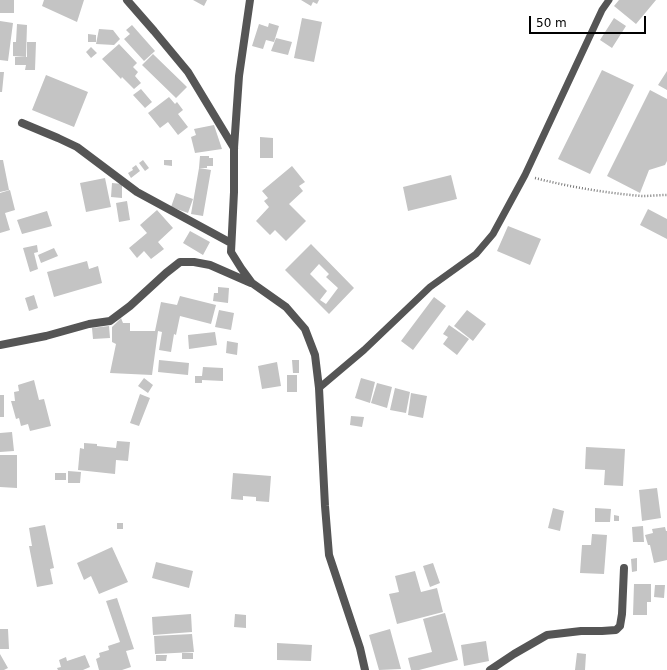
<!DOCTYPE html>
<html>
<head>
<meta charset="utf-8">
<style>
	body { margin:0 }
	#map { position:relative; width:667px; height:670px; overflow:hidden; background:#fff; font-family:"DejaVu Sans",sans-serif }
	canvas { display:block }
	.scale { position:absolute; left:529px; top:16px; width:117px; height:18px; box-sizing:border-box; border:2px solid #000; border-top:0; padding-left:5px; font-size:12px; line-height:14px; white-space:nowrap; color:#000; -webkit-text-stroke:3px #fff; paint-order:stroke }
</style>
</head>
<body>
<div id="map">
<canvas width="667" height="670"></canvas>
<div class="scale">50 m</div>
</div>
<script>
const context = document.querySelector('canvas').getContext('2d');
context.lineJoin = 'round';
function fill(path, color) { context.fillStyle = color; context.fill(path, 'evenodd'); }
function strokePath(path, color, width, dash) { context.strokeStyle = color; context.lineWidth = width; context.lineCap = dash ? 'butt' : 'round'; context.setLineDash(dash || []); context.stroke(path); }
fill(new Path2D(`
	M0,0H14V13H0Z
	M44,0H84L77,22L42,6Z
	M193,0H207L204,6Z
	M301,0H319L317,4L313,2L311,6Z
	M619,0H656L636,24L614,6Z
	M302,18L322,22L314,62L294,58Z
	M614,18L626,26L612,48L600,40Z
	M0,21L13,23L8,61L0,60Z
	M269,23L279,26L274,42L266,40L263,49L252,46L259,24L268,27Z
	M17,24L27,25L26,57L13,56V42H16Z
	M132,25L155,51L144,61L124,39L130,34L126,30Z
	M99,29L113,30L120,39L114,45L96,44Z
	M88,34L96,35V42H88Z
	M276,38L292,42L288,55L271,51Z
	M27,42H36L35,70H25L26,65H15V57H27Z
	M119,44L137,63L133,67L138,72L135,76L141,83L134,89L122,77L121,79L102,59Z
	M91,47L97,53L91,58L86,52Z
	M153,54L187,87L176,98L142,65Z
	M602,70L634,85L590,174L558,159Z
	M667,71V90L658,85Z
	M0,72H4L2,92H0Z
	M46,75L88,92L74,127L32,110Z
	M141,89L152,102L145,108L133,95Z
	M650,90L667,99V161L665,165L649,170L640,193L607,176Z
	M169,97L175,104L177,102L183,110L178,114L188,127L178,135L168,122L160,128L148,113Z
	M214,125L222,149L195,153L191,137L196,135L194,129Z
	M260,137L273,138V158H260Z
	M200,156H209V158H213V166H207V168H199Z
	M0,160H3L9,190L0,192Z
	M143,160L149,168L145,171L139,163Z
	M164,160H172V166L164,165Z
	M136,165L140,171L131,178L128,173L133,170L132,168Z
	M292,166L305,182L299,186L303,191L289,204L306,221L286,241L275,230L270,235L256,221L269,207L264,201L268,198L262,191Z
	M199,168L211,170L203,216L191,214Z
	M451,175L457,199L408,211L403,187Z
	M105,178L111,207L86,212L80,183Z
	M112,183L122,184V198L111,197Z
	M10,190L15,210L5,213L10,230L0,233V193Z
	M176,193L193,199L188,213L171,207Z
	M127,201L130,220L119,222L116,203Z
	M648,209L667,219V239L640,225Z
	M157,210L173,228L158,242L164,249L151,259L144,251L137,258L129,248L147,233L140,225Z
	M47,211L52,226L22,234L17,220Z
	M508,226L541,239L530,265L497,251Z
	M190,231L210,242L203,255L183,243Z
	M311,244L354,288L329,314L285,270ZM319,264L329,274L326,277L338,288L326,304L320,300L327,291L310,274Z
	M37,245L38,252L34,253L38,269L30,272L23,248Z
	M54,248L58,256L41,263L38,255Z
	M87,261L89,269L98,266L102,283L54,297L47,272Z
	M218,287L229,288L228,303L213,301L214,293H218Z
	M34,295L38,308L29,311L25,298Z
	M180,296L216,305L211,324L180,316L176,335L174,334L171,352L159,350L162,332L158,331L152,375L110,373L116,344L112,342V327L121,318L123,323H130V331H155L161,302L177,305Z
	M434,297L446,306L413,350L401,341Z
	M219,310L234,313L231,330L215,327Z
	M467,310L486,324L473,341L454,326Z
	M449,325L469,339L457,355L443,344L448,337L443,334Z
	M109,326L110,338L93,339L92,328Z
	M215,332L217,345L189,349L188,335Z
	M227,341L238,343L237,355L226,353Z
	M159,360L189,363L188,375L158,372Z
	M292,360H299V373H293Z
	M277,362L281,386L262,389L258,366Z
	M203,367L223,368V381L202,380V383H195V376H202Z
	M287,375H297V392H287Z
	M144,378L153,385L148,393L138,386Z
	M361,378L375,382L370,403L355,398Z
	M34,380L39,400L44,399L51,426L30,431L28,424L21,426L19,418L16,419L11,401H15L14,392L19,391L18,385Z
	M377,383L392,387L387,408L371,403Z
	M395,388L410,392L406,413L390,410Z
	M411,393L427,396L423,418L408,415Z
	M140,394L150,398L139,426L130,423Z
	M0,395H4V417H0Z
	M351,416L364,417L362,427L350,425Z
	M12,432L14,451L0,452V433Z
	M117,441L130,442L128,461L116,460L115,474L78,470L80,448L84,449V443L97,444V446L116,448Z
	M586,447L625,449L623,486L604,485L605,470L585,469Z
	M0,455H17V488L0,487Z
	M68,471L81,472L80,483H68Z
	M55,473H66V480H55Z
	M233,473L271,476L269,502L256,501V497L243,496V500L231,499Z
	M657,488L661,518L642,521L639,490Z
	M553,508L564,511L560,531L548,528Z
	M595,508L611,509L610,522H595Z
	M614,515L619,516V521H614Z
	M117,523H123V529H117Z
	M45,525L54,568L50,569L53,584L37,587L29,546H32L29,528Z
	M643,526L644,542H633L632,527Z
	M665,527L666,531H667V560L654,563L650,545H648L645,535L653,533L652,529Z
	M592,534L607,535L604,574L580,573L582,545H591Z
	M112,547L128,582L99,594L91,576L84,580L77,563Z
	M637,558V571L632,572L631,559Z
	M156,562L193,571L189,588L152,578Z
	M433,563L440,583L430,587L423,566Z
	M415,571L421,592L437,588L443,612L397,624L389,594L399,592L395,576Z
	M634,584H651V602H647V615H633Z
	M655,585H665L664,598L654,597Z
	M117,598L134,649L126,651L131,667L122,670H99L96,659L100,657L99,653L109,650L108,646L120,642L106,601Z
	M445,613L458,660L419,670H411L408,658L432,652L423,619Z
	M191,614L192,632L153,635L152,617Z
	M235,614L246,615V628L234,627Z
	M0,629H8L9,649H0Z
	M390,629L401,669L379,670L369,635Z
	M192,634L194,652L155,654L154,636Z
	M486,641L489,661L464,666L461,645Z
	M277,643L312,645L311,661L277,660Z
	M182,653H193V659H182Z
	M577,653L586,654L585,670H575Z
	M0,654L8,668L4,670H0Z
	M85,655L90,667L83,670H58L57,668L61,667L59,660L66,657L67,661Z
	M156,655H167L166,661H156Z`), '#c4c4c4');
strokePath(new Path2D(`
	M535,178C570,187 606,193 642,196C650,196 659,195 667,195`), '#777', 2.5, [1, 2]);
strokePath(new Path2D(`
	M319,388L364,350L430,287L476,254L493,234L525,175L602,10L609,0`), '#555', 7);
strokePath(new Path2D(`
	M127,0L154,31L188,72L234,148
	M250,0L239,76L234,148V192L231,252L241,268L252,283L286,307L305,329L315,355L319,388L325,506L329,555L360,648L365,670
	M22,123L58,138L77,147L137,192L231,243
	M0,345L46,336L89,324L110,321L130,306L166,273L180,262H194L210,265L251,283
	M490,670L514,654L547,635L581,631H602L616,630L620,626L622,614L624,568`), '#555', 8);
</script>
</body>
</html>
